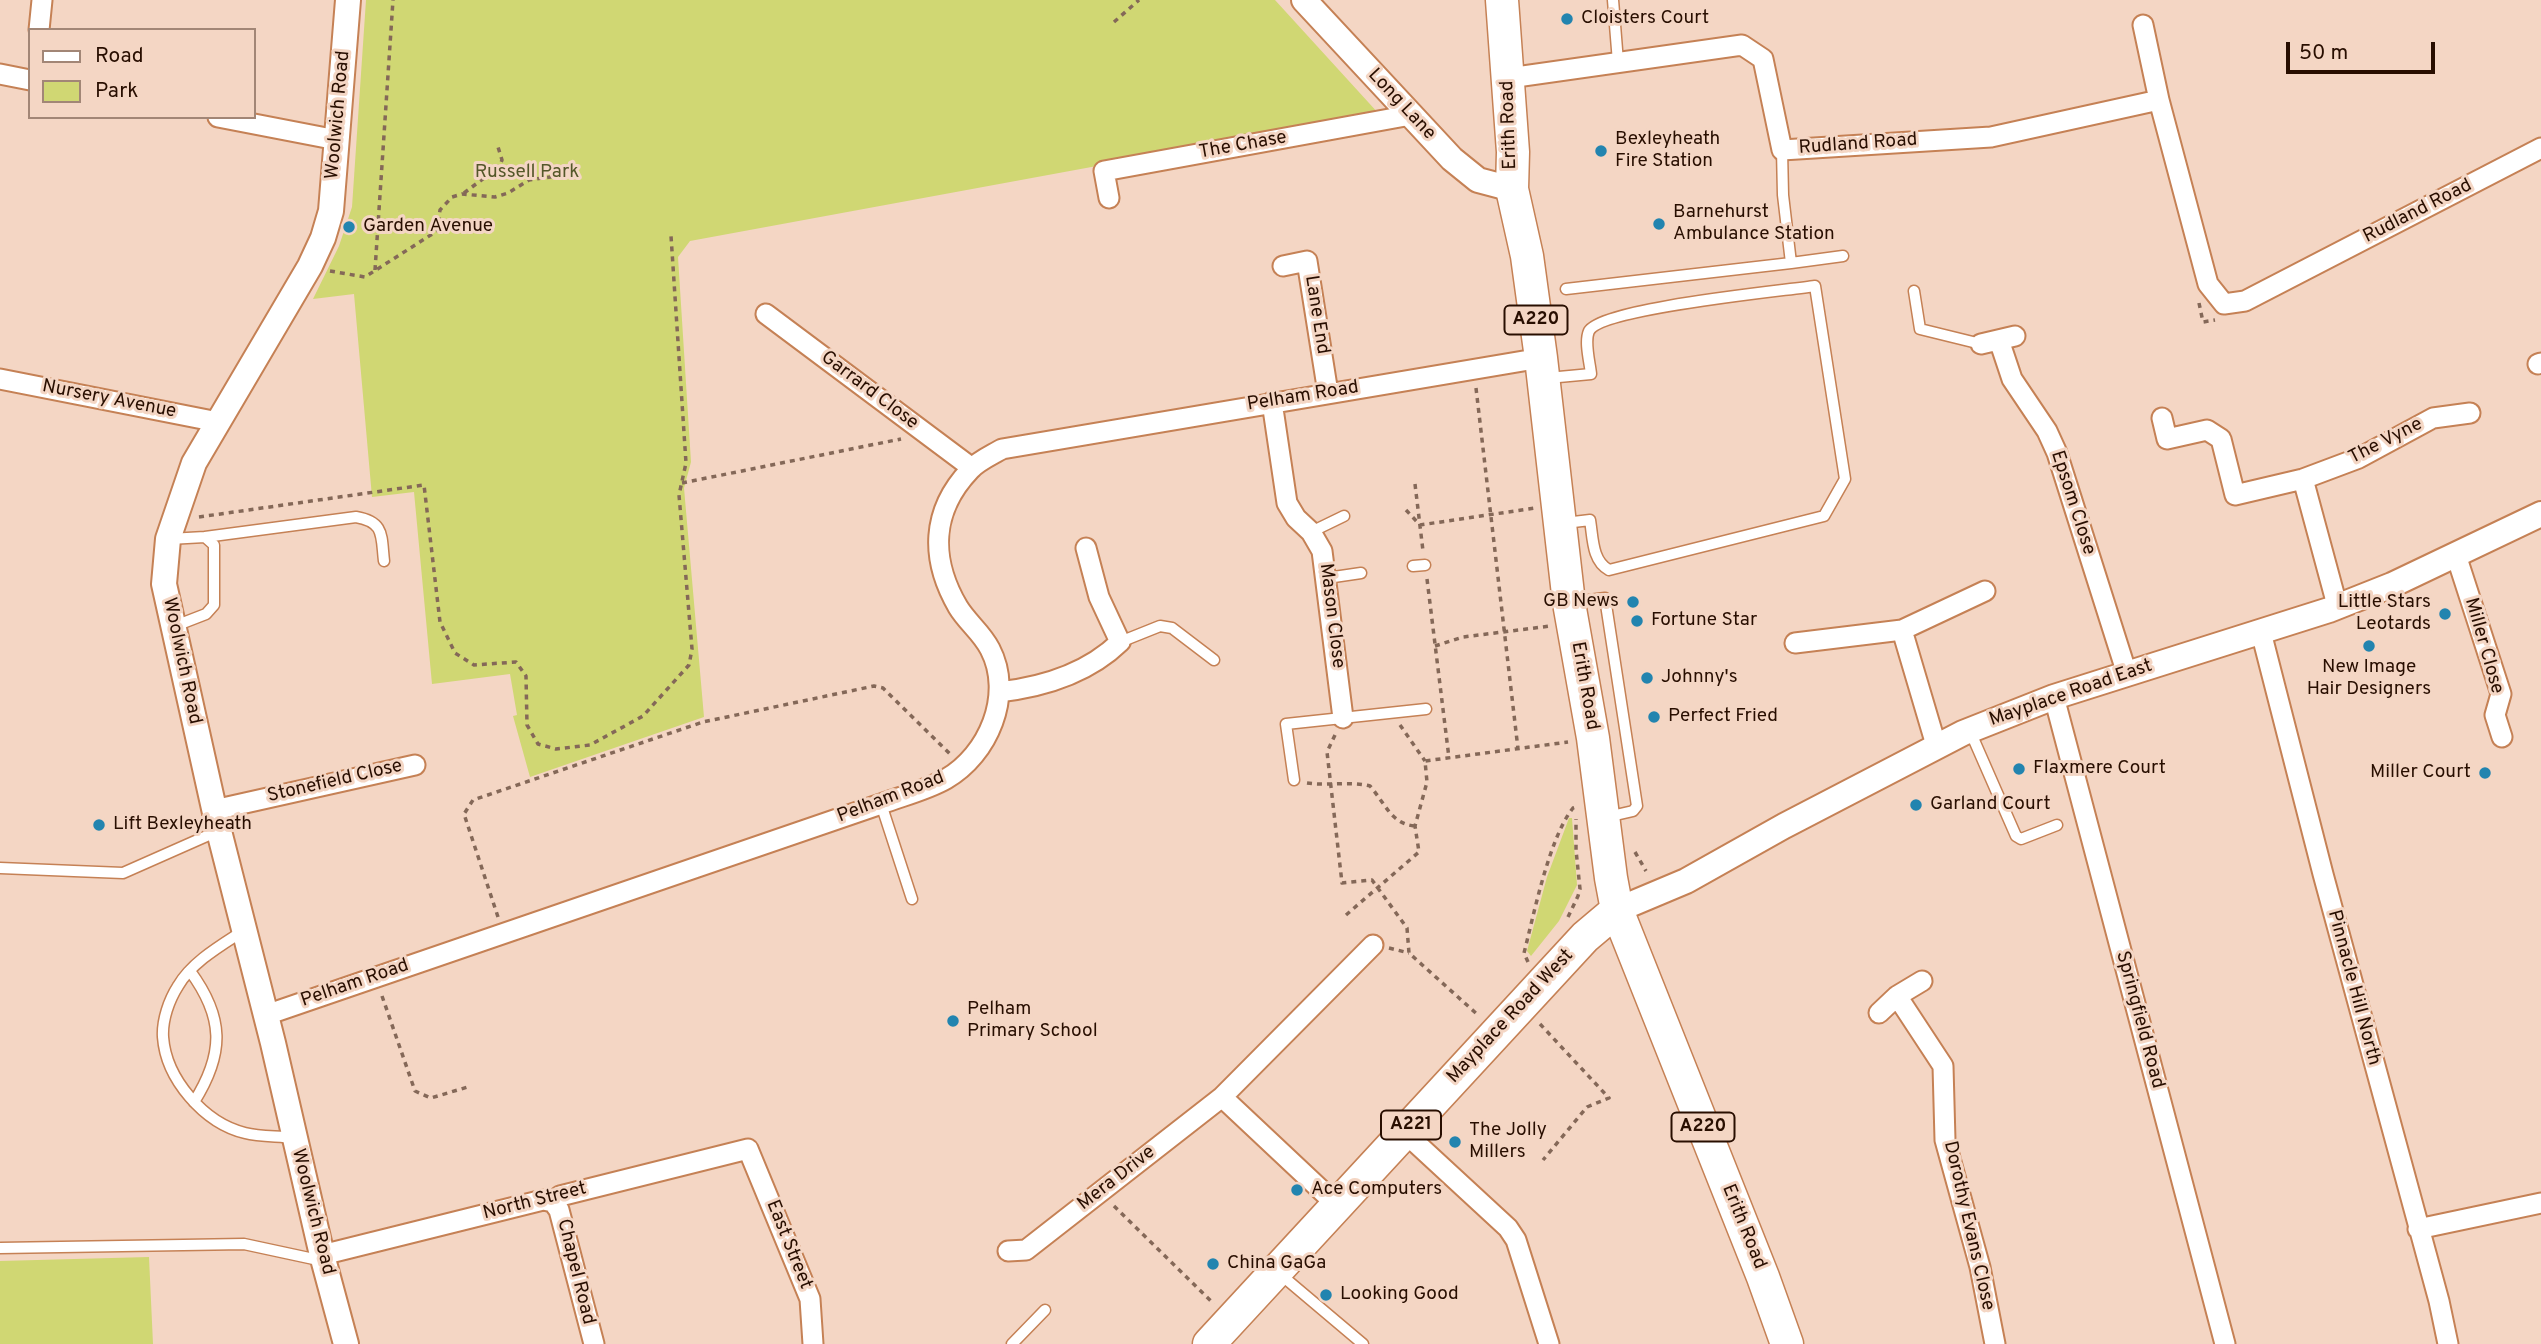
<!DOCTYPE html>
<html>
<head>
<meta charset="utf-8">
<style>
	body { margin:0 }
	#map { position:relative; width:2541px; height:1344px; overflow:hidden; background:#f4d6c4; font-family:Overpass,sans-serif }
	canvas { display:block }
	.legend { position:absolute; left:28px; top:28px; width:228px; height:91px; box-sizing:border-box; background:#f4d6c4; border:2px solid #a28676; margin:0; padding:9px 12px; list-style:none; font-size:21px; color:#280e00 }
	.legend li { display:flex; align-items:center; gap:14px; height:35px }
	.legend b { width:35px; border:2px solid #a28676 }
	.scale { position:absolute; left:2286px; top:42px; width:149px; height:32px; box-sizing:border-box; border:4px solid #280e00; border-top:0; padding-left:9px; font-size:21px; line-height:24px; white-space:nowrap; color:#280e00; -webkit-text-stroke:5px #f4d6c4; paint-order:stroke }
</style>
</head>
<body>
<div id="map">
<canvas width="2541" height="1344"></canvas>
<ul class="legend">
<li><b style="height:9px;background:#fff"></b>Road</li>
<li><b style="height:19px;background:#d0d773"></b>Park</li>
</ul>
<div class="scale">50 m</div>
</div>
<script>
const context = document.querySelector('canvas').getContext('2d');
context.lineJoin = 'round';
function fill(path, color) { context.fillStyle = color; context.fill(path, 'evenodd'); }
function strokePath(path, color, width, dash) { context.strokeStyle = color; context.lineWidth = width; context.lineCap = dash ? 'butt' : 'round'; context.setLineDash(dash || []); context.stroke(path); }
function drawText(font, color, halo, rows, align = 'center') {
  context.font = font + ' Overpass,sans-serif'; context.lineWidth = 6; context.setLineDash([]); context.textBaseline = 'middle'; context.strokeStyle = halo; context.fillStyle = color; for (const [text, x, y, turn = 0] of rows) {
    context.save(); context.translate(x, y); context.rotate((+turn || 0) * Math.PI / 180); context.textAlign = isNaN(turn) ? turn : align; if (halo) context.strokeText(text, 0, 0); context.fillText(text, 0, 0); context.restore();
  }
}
fill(new Path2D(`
	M366,0H1275L1379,114L690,241L678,257L691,462L684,488L704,717L530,777L513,716L517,715L510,674L432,684L414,492L372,497L354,294L313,299L339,246L352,207Z
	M1569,818H1572L1577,885L1559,921L1531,956L1527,951L1547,877Z
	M149,1257L153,1344H0V1261Z`), '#d0d773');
const service = new Path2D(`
	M1613,0L1618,62
	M1791,263L1843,256
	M1566,289L1791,263L1783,195L1782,150
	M1914,291L1920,329L1981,344
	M1548,378L1591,374C1590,363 1584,342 1589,331C1602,308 1782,291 1815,286L1845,479L1824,516L1609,570C1592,561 1593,538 1590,520L1565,523
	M1311,532L1344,516
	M205,537L356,517C385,522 381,536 384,561
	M169,539L205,537L214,545V605L206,614L175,626
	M1413,566L1425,565
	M1327,578L1361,573
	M1573,602L1605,598L1637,806L1633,811L1607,817
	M1120,642L1160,626L1172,628L1214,660
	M1970,731L2016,836L2021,839L2057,825
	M1294,780L1286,724L1426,709
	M881,804L912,899
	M0,868L123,873L218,831
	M243,931C220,946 192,962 178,986C169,1000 162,1020 163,1037C166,1079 204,1123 245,1133C260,1137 277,1136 293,1138
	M190,971C224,1017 225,1053 194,1102
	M0,1248L244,1244L323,1261
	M1280,1274L1363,1344
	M1012,1344L1045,1310`);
const minor = new Path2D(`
	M2143,25L2159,100
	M39,30L42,0
	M0,74L30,80
	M1509,78L1742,45L1763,59L1782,150L1991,137L2159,100L2208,284L2224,304L2245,301L2541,148
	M218,117L337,140
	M1109,198L1104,171L1411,115
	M1283,266L1307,261L1328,393
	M766,314L972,468
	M1999,340L2012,379L2047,431L2057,453L2127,674
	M1981,344L2015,336
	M2538,364L2541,363
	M0,379L218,422
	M1272,402L1287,503L1296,518L1311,532L1322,551L1343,718
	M2162,418L2167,439L2207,430L2221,439L2235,495L2303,479L2359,458L2433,418L2470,413
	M2303,479L2337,605
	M2456,555L2501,694L2495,715L2502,737
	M1902,630L1985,591
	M2261,632L2323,874L2439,1301L2448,1344
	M1795,643L1902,630L1936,745
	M999,692C1043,687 1087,674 1120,642L1099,597L1086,548
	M2054,697L2225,1344
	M214,810L415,765
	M1897,996L1922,981
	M1879,1013L1897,996L1943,1066L1945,1140L1980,1267L1995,1344
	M266,1015L881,804C902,796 927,790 946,779C988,755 1014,695 990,649C982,633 967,622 958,607C930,559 931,511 970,470C978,461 992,455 1002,449L1541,358
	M1404,1132L1508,1228L1516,1240L1549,1344
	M553,1202L559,1210L594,1344
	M1337,1205L1222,1097L1373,945
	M2418,1229L2541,1203
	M1008,1251L1026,1250L1222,1097
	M322,1255L543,1200L553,1202L560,1196L748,1149L810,1299L813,1344`);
const tertiary = new Path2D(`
	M1304,0L1452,159L1478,180L1512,189
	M1617,910L1686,881L1784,826L1963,733L2054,697L2329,610L2392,585L2541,514
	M346,1344L322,1255L273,1043L219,831L164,584L168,539L194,463L310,266L323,238L331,211L348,0`);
const primary = new Path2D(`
	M1502,0L1513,152L1512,189L1527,256L1541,358L1569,603L1593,738L1611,878L1617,910L1763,1277L1787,1344
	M1209,1344L1585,937L1617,910`);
strokePath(service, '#c58155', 13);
strokePath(minor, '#c58155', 23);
strokePath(tertiary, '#c58155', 28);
strokePath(primary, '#c58155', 35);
strokePath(new Path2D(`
	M1114,22L1139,0
	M464,193L488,175L490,170L500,165L502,160L498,147
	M375,270L393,0
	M330,271L365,277L437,231L440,210L452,197L462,194L495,197L508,193L529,180L564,175
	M2199,303L2203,322L2215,320
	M1476,388L1518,749
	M682,483L901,439
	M1415,484L1423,551
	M1406,510L1420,525L1535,508
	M199,517L424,485L440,622L455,653L474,665L516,662L526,676L527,725L538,744L556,749L590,745L643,716L689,665L692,649L679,495L686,463L671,236
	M1427,579L1449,758
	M1435,646L1463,637L1550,626
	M1400,725L1425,761
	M1335,735L1327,752L1342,883L1372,880L1407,928L1409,953L1478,1015
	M1307,783C1328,786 1349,781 1370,786C1385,803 1391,824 1415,826
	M1635,852L1646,871
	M1346,915L1419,852L1415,826L1427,782L1425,761L1568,742
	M498,917L464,814L473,800L703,722L874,686L883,688L950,754
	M1568,917L1578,896L1580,889L1576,850V819
	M1389,948L1409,953
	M1528,962L1524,953C1534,914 1549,838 1573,808L1576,807
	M382,996L415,1091L431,1098L471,1086
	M1540,1024L1609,1098L1587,1107L1543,1160
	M1114,1206L1214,1304`), '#846858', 3.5, [5, 5]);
strokePath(service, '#fff', 10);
strokePath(minor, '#fff', 19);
strokePath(tertiary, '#fff', 24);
strokePath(primary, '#fff', 32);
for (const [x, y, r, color] of [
	[1567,19,7,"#2284af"],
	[1601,151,7,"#2284af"],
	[1659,224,7,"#2284af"],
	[349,227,7,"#2284af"],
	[1633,602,7,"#2284af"],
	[2445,614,7,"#2284af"],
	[1637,621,7,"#2284af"],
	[2369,646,7,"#2284af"],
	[1647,678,7,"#2284af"],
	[1654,717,7,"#2284af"],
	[2019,769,7,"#2284af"],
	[2485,773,7,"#2284af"],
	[1916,805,7,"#2284af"],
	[99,825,7,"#2284af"],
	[953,1021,7,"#2284af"],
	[1455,1142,7,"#2284af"],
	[1297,1190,7,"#2284af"],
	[1213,1264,7,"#2284af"],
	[1326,1295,7,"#2284af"]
]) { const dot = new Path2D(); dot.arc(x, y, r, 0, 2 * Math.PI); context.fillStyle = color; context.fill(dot); strokePath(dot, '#f4d6c4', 2.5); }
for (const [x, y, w] of [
	[1536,320,63],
	[1411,1125,60],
	[1703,1127,63]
]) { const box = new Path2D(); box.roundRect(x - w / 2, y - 14.5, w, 29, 5); context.fillStyle = '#f4d6c4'; context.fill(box); strokePath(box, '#280e00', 2); }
drawText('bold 18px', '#280e00', null, [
	["A220",1536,320],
	["A221",1411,1125],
	["A220",1703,1127]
]);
drawText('19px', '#280e00', '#f4d6c4', [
	["Cloisters Court",1581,19],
	["Bexleyheath",1615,140],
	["Fire Station",1615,162],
	["Barnehurst",1673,213],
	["Ambulance Station",1673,235],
	["Garden Avenue",363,227],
	["GB News",1619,602,"right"],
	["Little Stars",2431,603,"right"],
	["Leotards",2431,625,"right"],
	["Fortune Star",1651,621],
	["New Image",2369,668,"center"],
	["Hair Designers",2369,690,"center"],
	["Johnny's",1661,678],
	["Perfect Fried",1668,717],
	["Flaxmere Court",2033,769],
	["Miller Court",2471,773,"right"],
	["Garland Court",1930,805],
	["Lift Bexleyheath",113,825],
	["Pelham",967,1010],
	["Primary School",967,1032],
	["The Jolly",1469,1131],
	["Millers",1469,1153],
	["Ace Computers",1311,1190],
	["China GaGa",1227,1264],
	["Looking Good",1340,1295]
], 'left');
drawText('19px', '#280e00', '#f4d6c4', [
	["Long Lane",1401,105,47],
	["Woolwich Road",339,115,-85],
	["Erith Road",1510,125,-92],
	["Rudland Road",1858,145,-4],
	["The Chase",1243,146,-10],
	["Rudland Road",2418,212,-27],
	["Lane End",1316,315,81],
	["Garrard Close",869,391,37],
	["Pelham Road",1303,397,-9],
	["Nursery Avenue",109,400,11],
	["The Vyne",2386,442,-27],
	["Epsom Close",2072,503,72],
	["Mason Close",1331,616,83],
	["Miller Close",2483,646,74],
	["Woolwich Road",181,661,78],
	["Erith Road",1584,686,80],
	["Mayplace Road East",2071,694,-19],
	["Stonefield Close",335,782,-13],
	["Pelham Road",891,798,-21],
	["Pelham Road",355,984,-19],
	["Pinnacle Hill North",2353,988,75],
	["Mayplace Road West",1511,1017,-47],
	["Springfield Road",2139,1020,75],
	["Mera Drive",1117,1179,-38],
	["North Street",535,1202,-14],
	["Woolwich Road",312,1212,76],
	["Dorothy Evans Close",1968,1226,77],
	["Erith Road",1743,1227,68],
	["East Street",788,1245,68],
	["Chapel Road",575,1272,76]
]);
drawText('19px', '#545729', '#f4d6c4', [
	["Russell Park",527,173]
]);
</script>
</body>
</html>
